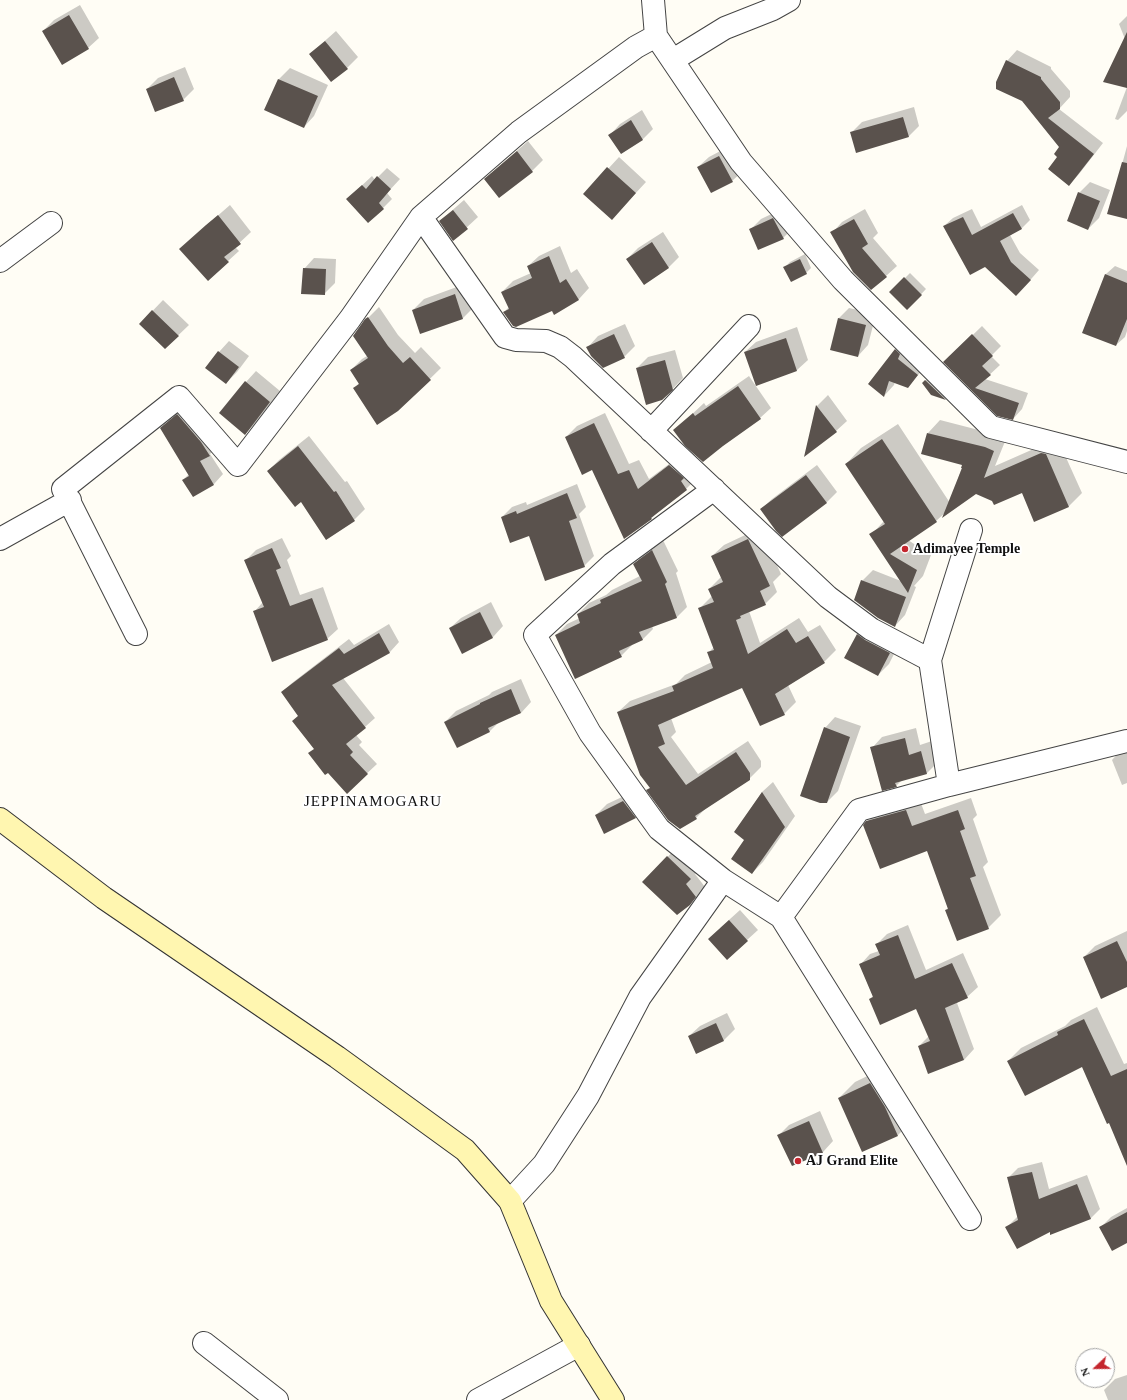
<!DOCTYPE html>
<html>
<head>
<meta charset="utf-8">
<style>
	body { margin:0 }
	#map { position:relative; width:1127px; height:1400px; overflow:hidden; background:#fffdf5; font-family:"Times New Roman",serif }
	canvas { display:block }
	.north { position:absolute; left:1075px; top:1348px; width:40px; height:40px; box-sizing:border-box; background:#fff; border:1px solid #a0a0a0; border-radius:50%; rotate:248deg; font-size:11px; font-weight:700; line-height:16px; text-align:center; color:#111 }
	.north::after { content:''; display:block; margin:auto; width:14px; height:18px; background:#c4262e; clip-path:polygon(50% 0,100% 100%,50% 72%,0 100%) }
</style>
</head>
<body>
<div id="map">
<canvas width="1127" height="1400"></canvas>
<div class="north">N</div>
</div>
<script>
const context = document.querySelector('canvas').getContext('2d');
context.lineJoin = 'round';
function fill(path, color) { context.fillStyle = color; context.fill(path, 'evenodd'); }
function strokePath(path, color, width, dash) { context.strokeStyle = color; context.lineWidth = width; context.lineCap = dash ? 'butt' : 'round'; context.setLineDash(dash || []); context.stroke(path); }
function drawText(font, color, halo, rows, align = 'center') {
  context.font = font + ' "Times New Roman",serif'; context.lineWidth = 4; context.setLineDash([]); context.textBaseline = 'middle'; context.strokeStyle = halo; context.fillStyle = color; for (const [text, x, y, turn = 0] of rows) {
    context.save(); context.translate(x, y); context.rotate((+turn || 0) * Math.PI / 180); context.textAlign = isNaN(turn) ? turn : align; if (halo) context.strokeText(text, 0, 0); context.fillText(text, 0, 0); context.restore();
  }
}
fill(new Path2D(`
	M80,5L99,38L88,48L43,31L54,20Z
	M1127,16V111L1118,120L1115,119L1127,87L1125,39L1119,24Z
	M336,31L358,57L347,68L310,54Z
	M1017,50L1051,67V69L1070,91V97L1059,109L1103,143L1079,174L1069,185L1059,156L1061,147L1007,61Z
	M185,67L194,89L183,100L147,89L158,78Z
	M290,68L328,85L314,116L304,127L266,109L279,79Z
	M914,107L919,126L909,136L851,133L862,122Z
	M642,110L653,129L643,139L622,153L610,135L620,124Z
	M528,141L543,160L532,171L499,197L485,179Z
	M730,146L743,171L732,181L698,167L709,157Z
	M1127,146V218L1109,213Z
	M619,157L646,182L622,208L585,194Z
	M387,168L400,179L387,193L392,199L383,208L357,190L372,176L375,180Z
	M1090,182L1110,190L1099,218L1088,229L1079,193Z
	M464,200L478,217L453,240L440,221Z
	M230,205L251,232L235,247L239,251L228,261L191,239Z
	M1022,205L1030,220L1021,229L1010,235L1020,253L1039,270L1025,286L944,226L953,218L972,209L981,227Z
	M784,208L794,227L783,238L750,230L761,219Z
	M865,209L878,233L873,238L897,266L886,276L832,233L842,222Z
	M663,232L679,257L669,267L644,284L627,259L638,248Z
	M560,246L571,273L577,269L589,288L579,299L555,313L553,310L504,312L509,307L502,292L513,281L531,273L528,266L539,256Z
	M805,254L811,268L806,273L785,267L790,262Z
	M314,258L336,259L335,283L324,294L304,269Z
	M1115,266L1127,271V331L1125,337L1116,345L1106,274Z
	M910,273L926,289L907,309L891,292Z
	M465,284L474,307L463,318L421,333L413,310L424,299Z
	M163,300L189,325L165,348L140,324Z
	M379,307L398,335L415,353L421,347L441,368L398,410L355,388L359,383L351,370L362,359L367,356L366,320Z
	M849,308L876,314L868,345L858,356L838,319Z
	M625,324L635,346L624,357L588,347L598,336Z
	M982,326L1001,346L991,356L1000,365L985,379L1028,393L1022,409L1013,419L998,415L945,362Z
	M797,327L808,360L797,370L757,384L745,352L756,342Z
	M906,339L928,364L908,386L895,382L894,385L884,396L896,350Z
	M229,341L249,356L237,372L226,383L219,352Z
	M675,350L683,378L662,400L637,368L648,357Z
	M256,371L280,391L256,423L245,434L246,382Z
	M931,375L951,395L946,399L932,394L923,383Z
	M749,376L771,408L760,418L674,431L704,403L706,406Z
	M828,395L847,421L836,431L806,454L817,406Z
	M187,406L218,446L210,454L223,474L214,484L193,496L183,480L189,474L161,428Z
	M605,413L629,464L639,460L649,479L681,455L697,478L686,489L661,508L651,519L566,437L577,426Z
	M940,420L998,435L1006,439L995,466L1054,440L1059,442L1082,493L1069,506L1035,521L1022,492L993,500L976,493L946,512L936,521L908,540L931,555L923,576L914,586L916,587L905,615L895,626L862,581L873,570L901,581L871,535L884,521L846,464L861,448L898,424L950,503L963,464L928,433Z
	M309,436L345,482L347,481L365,509L354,520L326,538L301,500L268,471L279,460Z
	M817,465L837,492L827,502L782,535L761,509L772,499Z
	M577,484L586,507L579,514L594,556L584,566L502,517L512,507L526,502L527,505Z
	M760,528L781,574L773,582L777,592L765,604L749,611L760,643L799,618L808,632L820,625L836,650L824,662L788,685L796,702L784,714L743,687L671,718L676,732L671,737L698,774L748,741L761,761V767L749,779L708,806L696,818L651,787L618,712L630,701L676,684L685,675L712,662L709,652L714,647L699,609L712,596L709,589L721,577L712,556L724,545Z
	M282,538L291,556L287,560L300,595L323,587L338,629L327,639L254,612L263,602L245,561L256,550Z
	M663,540L678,571L676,573L687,607L677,617L652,626L653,629L642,640L631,644L632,645L621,656L556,635L567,624L580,618L578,614L589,603L606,595L612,590L640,576L635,564L645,553Z
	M491,602L503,626L493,637L462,652L450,628L461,618Z
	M389,624L399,642L390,652L343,678L375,718L356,735L362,742L359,745L377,764L347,792L293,721L299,715L282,692L292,683L349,639L354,645Z
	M868,624L900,642L889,664L878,675L858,635Z
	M521,679L531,702L521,713L499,722L490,731L445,722L456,711L489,695L492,692Z
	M835,717L861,726L838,791L827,802L825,728Z
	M916,728L920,745L932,741L938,762L927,773L902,780L896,786L872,748L882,737Z
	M1127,747V783L1122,785L1112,760L1122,749Z
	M773,782L795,816L763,862L752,873L746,839L735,832L762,792Z
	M635,791L646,807L635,818L596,815L607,804Z
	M919,798L925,814L971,798L977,815L973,819L988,862L983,867L1001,915L988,928L946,910L948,908L928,849L867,822L880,809Z
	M677,847L700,868L695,874L705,887L690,904L644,882Z
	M740,910L758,930L747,940L720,928Z
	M908,925L926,970L963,953L978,987L967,997L957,1003L974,1049L964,1060L919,1046L929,1036L917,1008L870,999L873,996L860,965L870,954L879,951L877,944L887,934Z
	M1127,931V986L1084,957L1095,946Z
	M1097,1007L1124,1064L1127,1063V1164L1110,1122L1082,1065L1008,1061L1021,1048L1065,1026L1071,1020Z
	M727,1013L735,1029L724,1040L697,1053L689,1036L700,1026Z
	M886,1067L914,1119L898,1135L839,1098L855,1082Z
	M820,1111L833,1141L823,1152L792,1165L779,1135L789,1125Z
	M1042,1162L1049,1189L1087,1175L1100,1209L1090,1219L1050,1231L1007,1227L1018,1216L1008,1178L1018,1168Z
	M1127,1208V1242L1101,1227L1111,1217Z
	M1127,1375V1400H1108L1104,1390L1115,1379Z`), '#0003');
fill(new Path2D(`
	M69,15L89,49L62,65L42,31Z
	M1127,32V88L1103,82Z
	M325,41L348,69L331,82L309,54Z
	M1006,60L1041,77V79L1060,102V109L1048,118L1094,154L1069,186L1048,169L1057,157L1054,154L1059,147L1022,101L996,89V82Z
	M174,77L184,101L155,112L146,89Z
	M278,79L318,96L304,128L264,110Z
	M903,117L909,137L856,153L850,132Z
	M631,120L643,140L621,154L608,135Z
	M517,151L533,172L499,198L484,179Z
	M719,156L733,182L711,193L697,167Z
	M1122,162L1127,163V219L1107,214Z
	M607,167L636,193L612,220L583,194Z
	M377,176L391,189L379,203L384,209L368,223L346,199L362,185L366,189Z
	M1078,192L1100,201L1088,230L1067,221Z
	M453,210L468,229L453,241L439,221Z
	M1013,213L1022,229L1000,241L1011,262L1031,280L1016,296L985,267L970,275L943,226L963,217L972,235Z
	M218,215L241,244L224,257L229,262L208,281L179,249L206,225Z
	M773,218L784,239L758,250L749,229Z
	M854,219L868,244L862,248L887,277L871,290L853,272L830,232Z
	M652,242L669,268L644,285L626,259Z
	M549,256L560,283L566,279L579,300L554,315L552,311L516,327L513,326L503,312L509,309L501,292L532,278L527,266Z
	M800,259L807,274L791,282L783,267Z
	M303,268L326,269L325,295L301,294Z
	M1105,274L1127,283V319L1116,346L1082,333Z
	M904,277L922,295L907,310L889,292Z
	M455,294L463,319L420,334L412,310Z
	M152,310L179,336L165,349L139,324Z
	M368,317L388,346L403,363L410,357L431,380L398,411L377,425L353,388L359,384L350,370L368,358L353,336L365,319Z
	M838,318L866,325L858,357L830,350Z
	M614,334L625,358L603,368L591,356L586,347Z
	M972,334L993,356L982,366L991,375L975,388L1019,403L1013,420L997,416L943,362Z
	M786,338L797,371L756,386L744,352Z
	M895,349L900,354L898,359L918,375L908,388L889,381L884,397L868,384Z
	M218,351L239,367L226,384L205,368Z
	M665,360L673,390L662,400L646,405L636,368Z
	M925,380L946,400L931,395L922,383Z
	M245,381L270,402L245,435L219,413Z
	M738,386L761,419L723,446L703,462L685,446L673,430L693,413L695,416Z
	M816,405L837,432L804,457Z
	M177,414L201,442L210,456L200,461L214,485L193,497L182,480L189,476L160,428Z
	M594,423L618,474L629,470L638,489L669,465L684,478L681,481L687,490L651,518L652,519L624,539L592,470L582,475L565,437Z
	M927,433L985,447L994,451L984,478L1041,453L1046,454L1069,507L1034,522L1022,493L994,505L992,501L976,494L942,518L962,468H961L962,465L921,454Z
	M882,439L937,522L890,554L917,570L908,593L869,534L885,524L845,464Z
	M298,446L334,492L336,491L355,521L326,540L301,502L295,507L267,471Z
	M806,475L827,503L782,537L776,531L760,509Z
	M567,493L577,518L569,521L585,567L545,581L529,536L510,543L501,517L516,511L517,514Z
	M748,539L770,586L760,591L766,605L740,616L741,618L736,620L748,654L787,629L796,643L808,636L825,663L775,694L785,715L760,726L742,688L658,725L665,744L658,747L686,785L736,752L750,773V780L695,816L697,819L680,829L668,820L646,790L650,788L640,775L617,712L674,691L672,686L713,668L707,652L714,650L698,608L714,602L708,589L723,582L711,556Z
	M272,548L281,568L276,570L290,606L312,598L328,640L272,662L253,611L264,607L244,560Z
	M652,550L667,582L665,584L677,618L639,632L643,640L619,651L622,657L575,679L555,635L580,623L577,614L601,603L600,600L642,581L633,564Z
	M861,580L906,597L895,627L878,618L854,600Z
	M480,612L493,638L462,654L449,628Z
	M379,633L390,653L332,685L366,728L346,744L353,752L350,755L368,774L347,794L328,773L325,775L308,753L314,749L292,721L298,716L281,692L339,648L344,654Z
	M857,634L865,640L890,653L878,676L844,658Z
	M511,689L521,713L488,728L490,732L457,748L444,722L480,704V703Z
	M824,727L850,737L827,803H820L800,796Z
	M905,738L909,755L921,751L927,774L895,783L897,787L882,791L870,747Z
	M762,792L785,827L752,874L731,859L744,840L734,832Z
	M623,801L636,818L604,834L595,815Z
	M906,810L912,826L958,810L965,829L960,831L976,876L970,878L989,929L957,941L945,910L948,909L927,851L880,869L863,825L866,821L870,820Z
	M667,856L691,879L686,884L696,897L690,905L677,915L642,882Z
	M729,920L748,941L727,960L708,939Z
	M898,935L915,979L952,963L968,998L945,1008L964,1060L928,1074L918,1046L930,1041L916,1009L880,1025L869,999L873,997L859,964L880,955L875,944Z
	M1117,941L1127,962V987L1101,999L1083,957Z
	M1084,1019L1111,1076L1127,1069V1166L1109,1123L1107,1124L1082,1067L1025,1096L1007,1061L1058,1035L1057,1032Z
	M716,1023L724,1041L696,1054L688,1036Z
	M870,1083L885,1107L898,1136L862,1152L838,1098Z
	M809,1121L823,1153L792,1166L777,1135Z
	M1032,1172L1039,1199L1077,1184L1091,1219L1050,1235V1232L1017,1249L1005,1227L1018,1220L1007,1177Z
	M1127,1212V1243L1112,1251L1099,1227Z`), '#5a524d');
const street = new Path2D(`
	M653,0L656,36L741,162L843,280L991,427L1127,462
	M673,60L725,28L773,9L789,0
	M421,217L505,337L516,340L546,341L560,347L573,357L828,597L871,629L930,660
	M0,261L51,223
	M651,431L749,326
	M714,489L612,564L535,635L590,733L659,829L723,880L781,917L970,1219
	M0,539L70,500
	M136,634L63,489L179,397L238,465L350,319L421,217L519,132L636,47L656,36
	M949,785L930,660L971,530
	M781,917L859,810L949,785L1127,741
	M510,1201L544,1164L588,1096L640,997L723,880
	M204,1343L277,1400
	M478,1400L579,1345`);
const secondary = new Path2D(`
	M0,819L104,898L337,1057L465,1150L510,1201L551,1301L613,1400`);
strokePath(street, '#444', 24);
strokePath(secondary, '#333', 24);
strokePath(street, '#fff', 22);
strokePath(secondary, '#fff6b0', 22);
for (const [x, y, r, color] of [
	[905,549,4,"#c4262e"],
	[798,1161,4,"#c4262e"]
]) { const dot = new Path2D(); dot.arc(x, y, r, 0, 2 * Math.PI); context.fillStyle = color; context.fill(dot); strokePath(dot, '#fff', 1.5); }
drawText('bold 14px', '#111', '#fff', [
	["Adimayee Temple",913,549],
	["AJ Grand Elite",806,1161]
], 'left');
context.letterSpacing = '1px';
drawText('15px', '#111', '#fff', [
	["JEPPINAMOGARU",373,802]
]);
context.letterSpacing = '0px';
</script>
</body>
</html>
